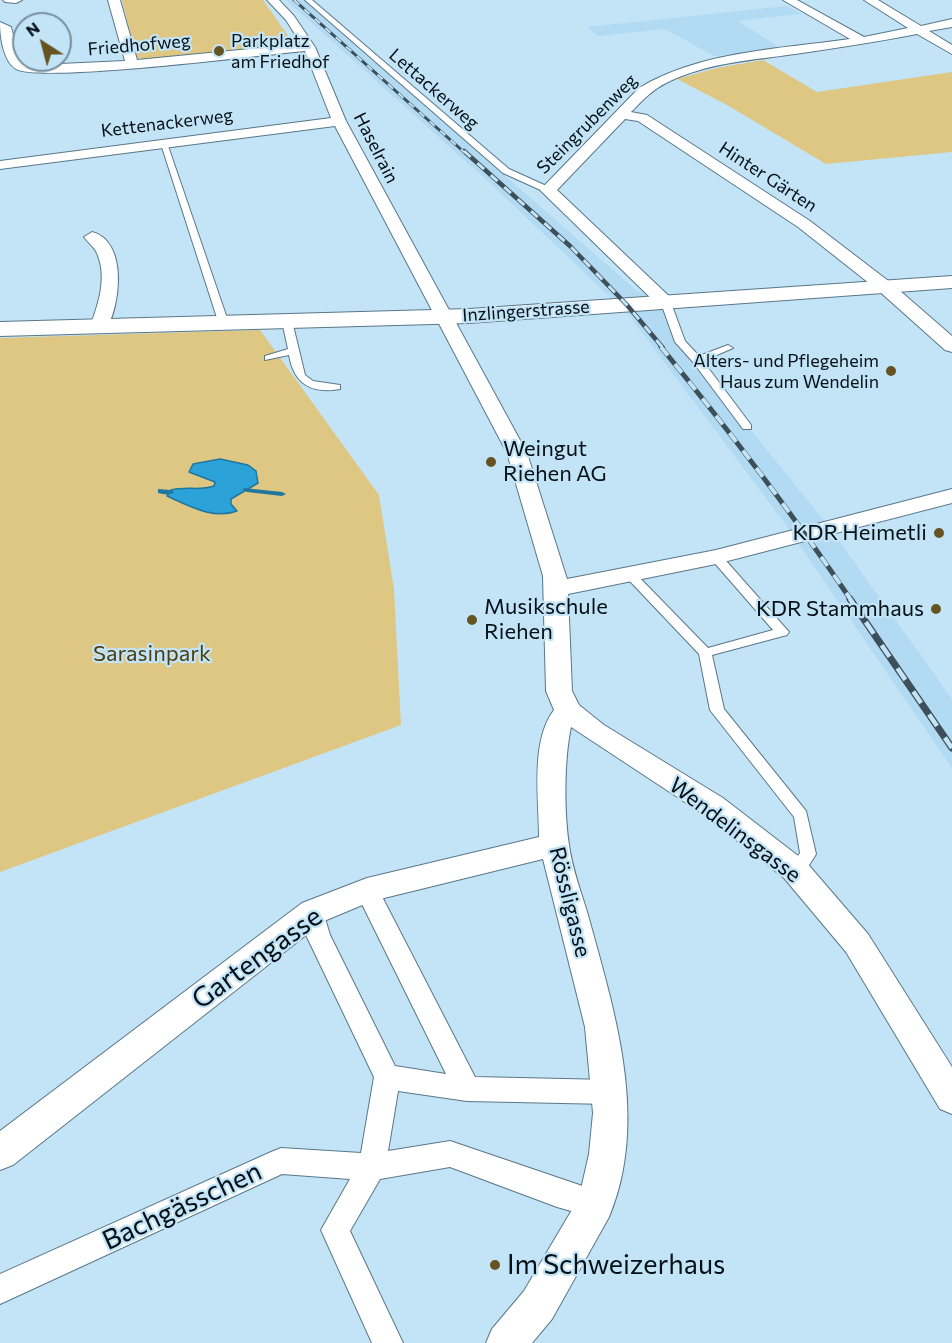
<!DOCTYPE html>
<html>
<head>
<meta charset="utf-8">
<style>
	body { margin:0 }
	#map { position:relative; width:952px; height:1343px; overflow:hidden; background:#c3e4f7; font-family:Commissioner,sans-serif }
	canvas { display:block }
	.north { position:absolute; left:12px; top:12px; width:60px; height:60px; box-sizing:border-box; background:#c3e4f7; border:2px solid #778f9d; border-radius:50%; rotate:324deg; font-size:16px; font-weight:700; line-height:24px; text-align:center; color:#051016 }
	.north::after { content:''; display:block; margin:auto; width:21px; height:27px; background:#655422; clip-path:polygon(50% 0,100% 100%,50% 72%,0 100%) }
</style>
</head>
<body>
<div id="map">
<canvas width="952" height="1343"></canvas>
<div class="north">N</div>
</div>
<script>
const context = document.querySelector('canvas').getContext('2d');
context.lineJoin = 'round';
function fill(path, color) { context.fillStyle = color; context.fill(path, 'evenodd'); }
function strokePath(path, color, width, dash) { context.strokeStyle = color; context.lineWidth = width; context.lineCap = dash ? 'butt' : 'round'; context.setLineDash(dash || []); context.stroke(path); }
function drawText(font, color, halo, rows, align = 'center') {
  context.font = font + ' Commissioner,sans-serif'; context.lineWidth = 4.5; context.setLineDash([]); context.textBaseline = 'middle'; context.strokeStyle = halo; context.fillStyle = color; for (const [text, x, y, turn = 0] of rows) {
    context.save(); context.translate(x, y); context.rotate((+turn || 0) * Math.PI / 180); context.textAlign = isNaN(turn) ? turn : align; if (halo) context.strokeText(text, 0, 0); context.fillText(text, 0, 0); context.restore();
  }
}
fill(new Path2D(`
	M286,0H304L637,291L666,303L680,342L829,527L952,699V768L783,521L629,315L491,184Z
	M787,6L801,14L738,21L782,49L714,56L665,29L598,36L587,27Z`), '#b2daf2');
fill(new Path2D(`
	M122,0H263L293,43L289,45L146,60L136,57Z
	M763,60L817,92L952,72V152L826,164L727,105L677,79L717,68Z
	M260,330L379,495L394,589L401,725L0,872V338ZM189,472L258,483L231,499V504L180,488L206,489L214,486L216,482Z`), '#dec783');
const water = new Path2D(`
	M220,459L248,465L256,471L258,483L231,499V504L237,511C214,520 189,506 167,496L171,490C186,486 200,491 214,486L215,482L189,472L193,464Z`);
fill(water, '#2ba2d8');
strokePath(water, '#20769e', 1.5);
fill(new Path2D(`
	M244,488L282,492L286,494L282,496L247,492L243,490Z
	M158,489L170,490L174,492C170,496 163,494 158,493Z`), '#20769e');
const service = new Path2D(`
	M305,0H312L509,169L551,188V192H545L503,173Z
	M160,141L167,143L229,324L227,326L219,324Z
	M666,300L671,303L685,341L699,356L728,345L733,348L703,361L751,425V429H743L693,362L675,342L661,303Z
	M287,318L292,321L305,375L313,381L340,385V389C311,394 294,384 289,355L265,360V356L288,349L282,321Z
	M716,553L720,554L789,632L787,635L712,655L724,709L806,811L816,854C810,864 802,879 789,874L787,870L800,853L794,817L710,710L699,654L625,576L631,572L635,573L708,648L773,630L712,560L710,557L712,554Z`);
const pedestrian = new Path2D(`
	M367,881L375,883L475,1077L609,1080L618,1083L622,1092L618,1101L609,1104L467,1101L398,1091L388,1151L450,1141L606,1194L610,1204L606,1214L596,1218L557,1207L450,1167L380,1179L350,1231L403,1343H372L321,1230L350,1179L282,1174L0,1304V1274L271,1152L281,1148L361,1153L374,1077L306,935L301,912L305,905L313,902L321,905L330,935L395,1066L446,1074L355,890L359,883Z`);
const minor = new Path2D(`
	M3,0H22L16,3L5,2Z
	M108,0H120L137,60L301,44L286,20L267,0H279L294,16L315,47L346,121L527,453L567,579L716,550L952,489V503L716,564L568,594L572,691L579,705L604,725L723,798L806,862L868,934L952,1067V1114L940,1109L846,952L784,878L703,814L571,727C564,759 564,812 569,845C572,868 581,892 588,915C614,1010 650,1120 609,1217L552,1319L532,1343H486L492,1329L524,1291L579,1198L589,1154L593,1113L585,1027L543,859L372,901L324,921L13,1165L0,1170V1131L302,903L367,878L539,837C539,799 530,741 554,710L546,691L543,576L507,453L335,126L0,169V161L331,118L305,51C262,55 40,83 16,69C3,61 0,36 0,22L11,27C17,48 13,62 38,65L125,61Z
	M783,0H797L864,37L908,28L864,0H878L921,26L952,19V27L929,31L952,45V54L917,34C876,42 836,48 795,54C753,60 705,63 666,83C652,90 642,101 631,112L647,115L810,221L891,283L952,336V352L945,350L879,291L798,227L638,121L625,119L557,190L672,299L675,303L672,307H660L540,190L639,88C701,51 780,49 850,39Z
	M92,232C128,241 121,307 105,331H93L90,327C98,305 107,279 98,256C96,248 89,244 84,237Z`);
const tertiary = new Path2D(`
	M952,276V288L469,323L0,336V322L469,309Z`);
strokePath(service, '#597788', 2);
strokePath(pedestrian, '#597788', 2);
strokePath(minor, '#597788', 2);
strokePath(tertiary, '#597788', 2);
fill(service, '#fff');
fill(pedestrian, '#fff');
fill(minor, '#fff');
fill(tertiary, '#fff');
const railFar3 = new Path2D(`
	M294,0L465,153`);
const railFar2 = new Path2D(`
	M464,151L570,246L627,305L663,348`);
const railFar1 = new Path2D(`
	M661,347C728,429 792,513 851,600`);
const rail = new Path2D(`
	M850,599L952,748`);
strokePath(railFar3, '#3d4f58', 3);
strokePath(railFar2, '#3d4f58', 4.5);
strokePath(railFar1, '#3d4f58', 5);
strokePath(rail, '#3d4f58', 7);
strokePath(railFar3, '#c3e4f7', 2, [7]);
strokePath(railFar2, '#c3e4f7', 3, [9]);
strokePath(railFar1, '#c3e4f7', 4, [11]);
strokePath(rail, '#c3e4f7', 4.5, [14]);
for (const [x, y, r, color] of [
	[219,51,6,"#655422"],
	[891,371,6,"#655422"],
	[491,462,6,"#655422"],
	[939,533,6,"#655422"],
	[936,609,6,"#655422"],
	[472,620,6,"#655422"],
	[495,1265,6,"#655422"]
]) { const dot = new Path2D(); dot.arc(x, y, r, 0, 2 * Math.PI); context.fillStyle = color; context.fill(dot); strokePath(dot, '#c3e4f7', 2); }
drawText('18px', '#051016', '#c3e4f7', [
	["Parkplatz",231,41],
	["am Friedhof",231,62],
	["Alters- und Pflegeheim",879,361,"right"],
	["Haus zum Wendelin",879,382,"right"]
], 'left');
drawText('18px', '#051016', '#c3e4f7', [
	["Friedhofweg",139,45,-5],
	["Lettackerweg",434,89,41],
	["Kettenackerweg",167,123,-7],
	["Steingrubenweg",587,124,-45],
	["Haselrain",376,148,63],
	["Hinter Gärten",768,177,33],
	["Inzlingerstrasse",526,311,-4]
]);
drawText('22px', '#051016', '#c3e4f7', [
	["Weingut",503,449],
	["Riehen AG",503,474],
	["KDR Heimetli",927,533,"right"],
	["Musikschule",484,607],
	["Riehen",484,632],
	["KDR Stammhaus",924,609,"right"]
], 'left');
drawText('22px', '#4c3e12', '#c3e4f7', [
	["Sarasinpark",152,654]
]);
drawText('22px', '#051016', '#c3e4f7', [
	["Wendelinsgasse",735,830,37],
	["Rössligasse",570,902,76]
]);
drawText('27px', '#051016', '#c3e4f7', [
	["Gartengasse",257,958,-36],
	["Bachgässchen",182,1206,-25]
]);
drawText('27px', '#051016', '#c3e4f7', [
	["Im Schweizerhaus",507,1265]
], 'left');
</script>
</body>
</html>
